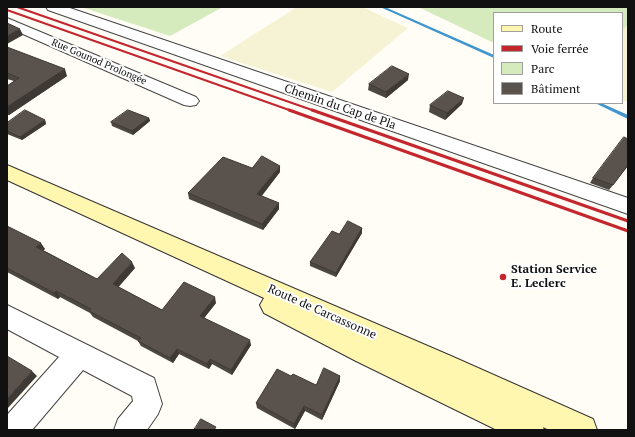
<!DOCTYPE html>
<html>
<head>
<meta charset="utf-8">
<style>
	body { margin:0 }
	#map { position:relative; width:635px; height:437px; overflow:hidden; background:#fffdf5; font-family:"PT Serif",serif }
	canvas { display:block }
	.frame { position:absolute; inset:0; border:8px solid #111; pointer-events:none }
	.legend { position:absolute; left:493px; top:12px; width:130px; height:92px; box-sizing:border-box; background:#fff; border:1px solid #a0a0a0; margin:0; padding:5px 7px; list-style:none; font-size:12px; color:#111 }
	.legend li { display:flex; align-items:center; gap:8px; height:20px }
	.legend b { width:20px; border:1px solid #a0a0a0 }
</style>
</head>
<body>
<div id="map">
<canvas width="635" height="437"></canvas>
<div class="frame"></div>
<ul class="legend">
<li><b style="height:5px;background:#fff6b0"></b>Route</li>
<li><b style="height:5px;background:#c4262e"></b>Voie ferrée</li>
<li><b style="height:11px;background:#d5ebbd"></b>Parc</li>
<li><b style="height:11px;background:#5a524d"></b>Bâtiment</li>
</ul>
</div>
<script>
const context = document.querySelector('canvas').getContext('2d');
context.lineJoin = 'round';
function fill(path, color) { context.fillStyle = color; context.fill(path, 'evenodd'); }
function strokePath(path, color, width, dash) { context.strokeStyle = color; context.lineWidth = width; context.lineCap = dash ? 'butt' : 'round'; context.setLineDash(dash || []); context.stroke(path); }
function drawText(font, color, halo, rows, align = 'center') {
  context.font = font + ' "PT Serif",serif'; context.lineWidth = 4; context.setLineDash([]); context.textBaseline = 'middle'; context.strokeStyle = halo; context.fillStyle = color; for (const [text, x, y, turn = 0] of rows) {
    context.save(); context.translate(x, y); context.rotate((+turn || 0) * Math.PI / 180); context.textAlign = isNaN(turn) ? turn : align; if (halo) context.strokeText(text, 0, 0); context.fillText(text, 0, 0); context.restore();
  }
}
fill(new Path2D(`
	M297,7H362L408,28L332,92L220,56Z
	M628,25V102L622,100V30Z`), '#f6f3d4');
fill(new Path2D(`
	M81,7H223L170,36Z
	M418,7H628V25L622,30V13H494V43Z`), '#d5ebbd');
fill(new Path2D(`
	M380,7H385L494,55V58Z
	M595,103H601L628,115V119Z`), '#3f96cf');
const minor = new Path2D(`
	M46,7H67L628,198V214L48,10Z
	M7,18L196,97L199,101L196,105L190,106L184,105L7,27Z
	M7,305L154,378L162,404L158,414L147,430H114L118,419L133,401L132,396L83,370L32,430H7V415L59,357L7,329Z`);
const secondary = new Path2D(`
	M7,165L451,356L593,419L597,430H549L543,427L544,430H497L356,361L264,313L260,305L264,298L7,180Z`);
strokePath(minor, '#444', 2);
strokePath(secondary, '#333', 2);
fill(minor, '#fff');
fill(secondary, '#fff6b0');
strokePath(new Path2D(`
	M17,7L315,111
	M7,10L292,111`), '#c4262e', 2);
strokePath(new Path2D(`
	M289,110L628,231
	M312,110L628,221`), '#c4262e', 3);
fill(new Path2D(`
	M7,47L67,76L9,115H7V86L14,81L7,79Z
	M408,80L386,98L368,90L369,84Z
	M462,104L445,120L429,112L430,105Z
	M149,118L150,121L133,135L112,126L111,122Z
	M45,120L46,124L22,140L7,134V123Z
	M628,166L609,190L590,183L593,178Z
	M252,168L280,172L261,196L279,203V209L263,230L189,199L188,193Z
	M7,226L45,249L43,250L97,279L135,268L118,287L162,310L216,303L204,318L251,345L232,375L212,364L209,369L179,354L173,363L141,346L138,341L93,317L90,313L60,297L58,299L7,272Z
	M362,228V233L336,277L310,266V262L339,234Z
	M291,376L316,385L340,381L322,420L305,411L295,429L257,408L256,403Z`), '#4d4742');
fill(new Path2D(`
	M20,29L23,35L7,44V36Z
	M65,69L67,76L9,115L7,112V107Z
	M409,74L408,80L386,98V92Z
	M464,98L462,104L445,120L447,113Z
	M149,118L150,121L133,135L132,131Z
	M45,120L46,124L22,140L20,137Z
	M280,166V172L258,201L257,194Z
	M279,203V209L263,230L262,224Z
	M362,228V233L336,277V273Z
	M41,243L45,249L40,253L36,247Z
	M132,262L135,268L116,290L113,284Z
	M56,291L60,297L58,299L54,293Z
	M215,297L216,303L201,322L200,316Z
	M250,340L251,345L232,375L231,370Z
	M177,349L179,354L173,363L170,358Z
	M210,359L212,364L209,369L207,364Z
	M32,371L37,376L7,409V399Z
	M340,376V381L322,420V415Z
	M304,406L305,411L295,429L294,424Z`), '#3f3936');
const building = new Path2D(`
	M7,23L20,29L7,36Z
	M7,47L65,69L7,107V86L19,78L7,73Z
	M392,66L409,74L386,92L369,84Z
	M448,91L464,98L447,113L430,105Z
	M25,110L45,120L20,137L7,131V123Z
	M128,110L149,118L132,131L111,122Z
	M624,137L628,139V165L613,185L593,178Z
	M262,156L280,166L257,194L279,203L262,224L188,193L223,157L252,168Z
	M348,221L362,228L336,273L310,262L332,231L339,234Z
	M7,226L41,243L36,247L97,279L122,253L132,262L113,284L162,310L184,282L215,297L200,316L250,340L231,370L210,359L207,364L177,349L170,358L138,341L141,338L89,311L91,309L56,291L54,293L7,268Z
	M7,356L32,371L7,399Z
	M324,368L340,376L322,415L304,406L294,424L256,403L277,369L291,376L293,374L316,385Z
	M201,419L216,427L214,430H194Z`);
fill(building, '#5a524d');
strokePath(building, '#3f3936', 1);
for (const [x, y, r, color] of [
	[503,277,4,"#c4262e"]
]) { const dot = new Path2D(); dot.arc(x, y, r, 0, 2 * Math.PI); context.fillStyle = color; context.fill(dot); strokePath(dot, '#fff', 1.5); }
drawText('10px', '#111', '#fff', [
	["Rue Gounod Prolongée",99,62,23]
]);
drawText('12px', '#111', '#fff', [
	["Chemin du Cap de Pla",340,107,19],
	["Route de Carcassonne",322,312,24]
]);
drawText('bold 12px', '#111', '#fff', [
	["Station Service",511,270],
	["E. Leclerc",511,284]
], 'left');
</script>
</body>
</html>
